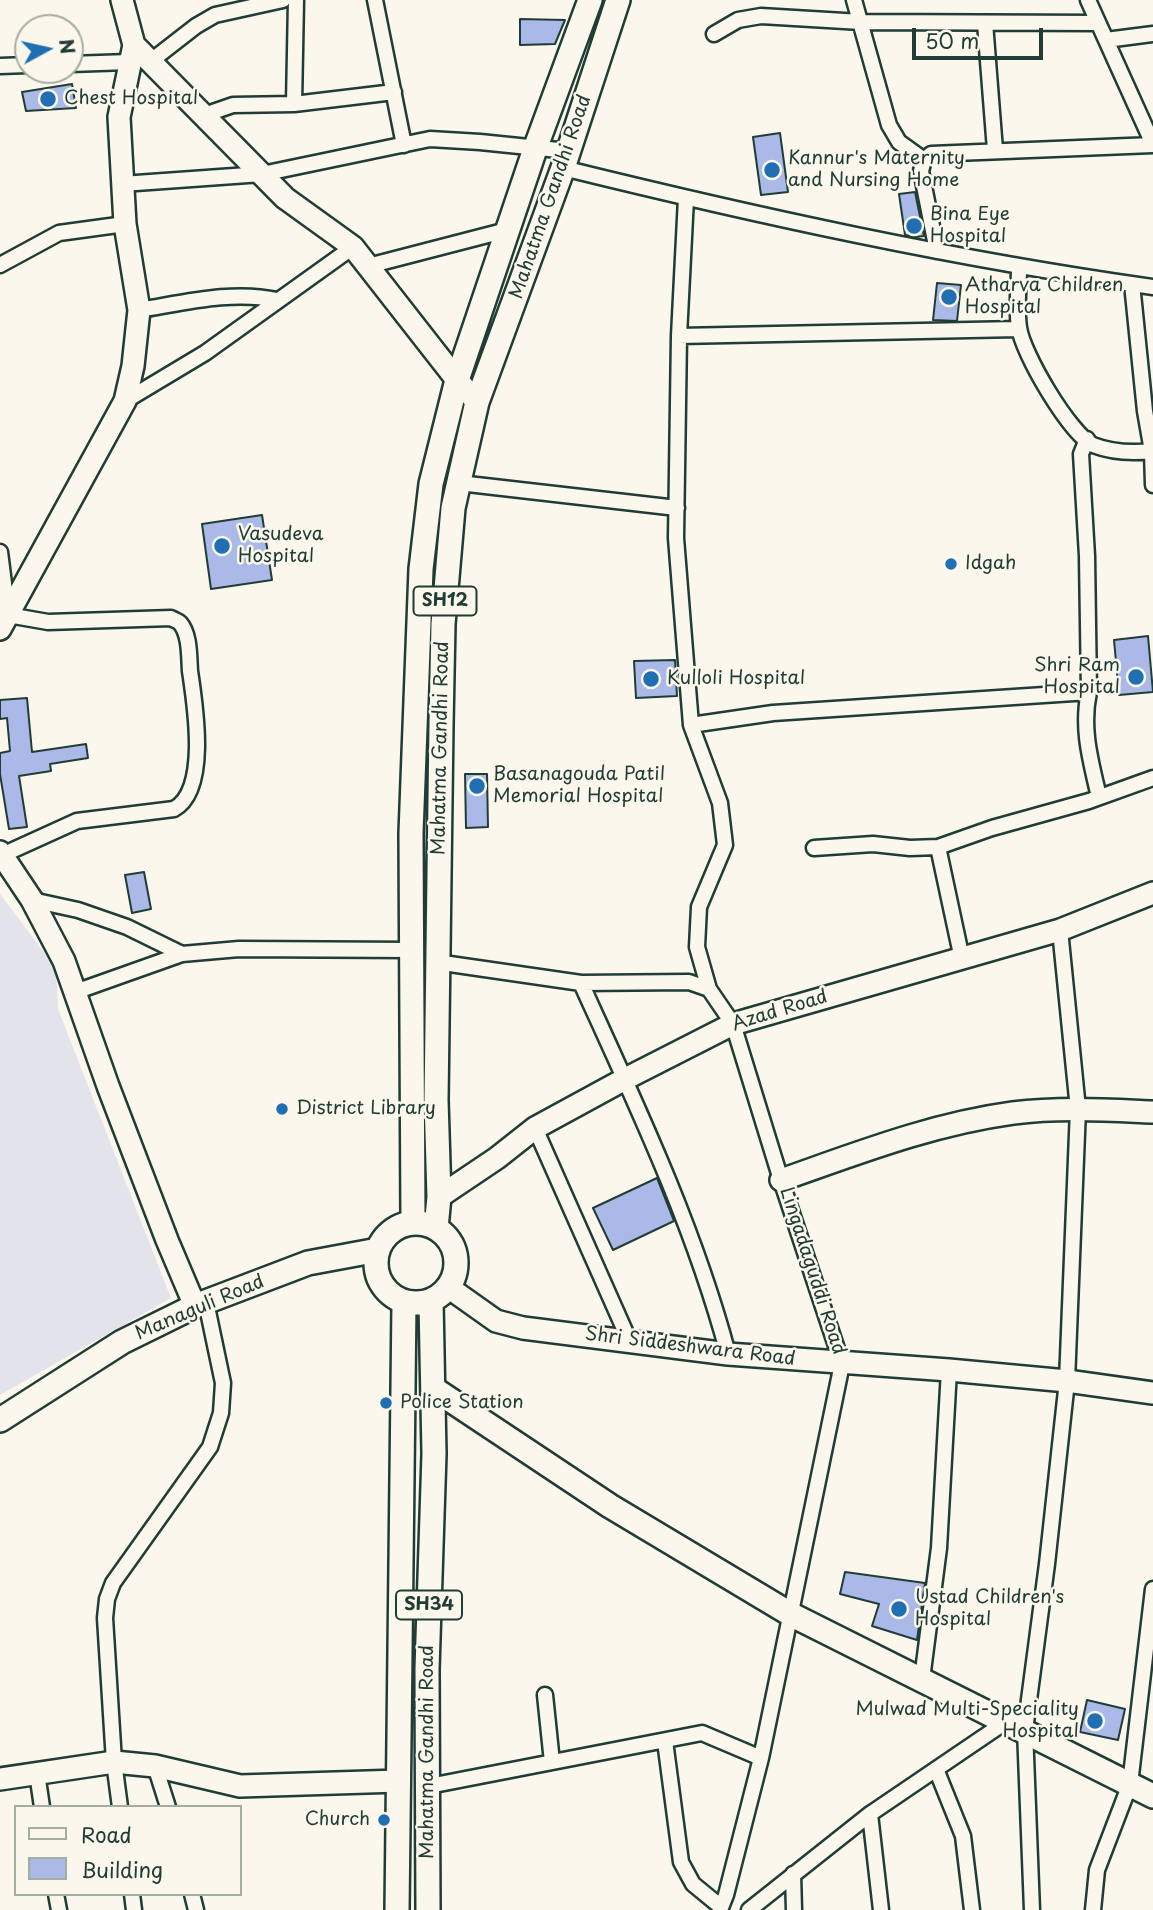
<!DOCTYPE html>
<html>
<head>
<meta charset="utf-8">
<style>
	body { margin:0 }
	#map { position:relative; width:1153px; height:1910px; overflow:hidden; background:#fbf7ec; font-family:"Playpen Sans",sans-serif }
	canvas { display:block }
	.legend { position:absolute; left:14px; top:1805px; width:228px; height:91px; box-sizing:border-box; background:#fbf7ec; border:2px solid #a3ada2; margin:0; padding:9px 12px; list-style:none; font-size:21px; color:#1f3d34 }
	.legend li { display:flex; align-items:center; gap:14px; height:35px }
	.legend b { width:35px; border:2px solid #a3ada2 }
	.north { position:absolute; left:14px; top:14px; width:70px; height:70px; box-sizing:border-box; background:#fbf7ec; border:2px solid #a3ada2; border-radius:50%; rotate:82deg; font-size:19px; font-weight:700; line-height:28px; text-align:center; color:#1f3d34 }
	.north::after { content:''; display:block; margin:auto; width:24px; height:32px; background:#1f6fb2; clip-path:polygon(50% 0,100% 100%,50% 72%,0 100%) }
	.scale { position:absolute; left:912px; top:28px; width:131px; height:32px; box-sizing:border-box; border:4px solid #1f3d34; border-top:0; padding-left:9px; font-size:21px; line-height:24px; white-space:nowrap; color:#1f3d34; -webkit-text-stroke:5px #fbf7ec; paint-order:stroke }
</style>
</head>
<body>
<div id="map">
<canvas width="1153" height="1910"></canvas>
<ul class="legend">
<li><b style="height:9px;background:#fbf7ec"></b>Road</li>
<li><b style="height:19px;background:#abb9e8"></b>Building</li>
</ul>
<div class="north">N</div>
<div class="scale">50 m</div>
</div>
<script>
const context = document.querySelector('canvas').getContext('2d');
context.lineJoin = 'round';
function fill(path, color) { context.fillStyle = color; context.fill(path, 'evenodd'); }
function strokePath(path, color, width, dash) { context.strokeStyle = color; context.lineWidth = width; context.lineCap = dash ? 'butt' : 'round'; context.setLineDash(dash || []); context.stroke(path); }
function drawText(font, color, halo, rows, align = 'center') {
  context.font = font + ' "Playpen Sans",sans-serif'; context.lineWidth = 5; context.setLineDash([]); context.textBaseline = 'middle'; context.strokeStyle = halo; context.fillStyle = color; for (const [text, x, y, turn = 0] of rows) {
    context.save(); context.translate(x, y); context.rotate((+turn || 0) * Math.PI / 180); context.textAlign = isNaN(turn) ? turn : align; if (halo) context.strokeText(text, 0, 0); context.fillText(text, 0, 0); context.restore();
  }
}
fill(new Path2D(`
	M0,894L56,968L58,1009L171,1298L0,1395Z`), '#e3e4eb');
const building = new Path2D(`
	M520,19L565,20L555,44L520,45Z
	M72,84L76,108L26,111L22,92Z
	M780,133L788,192L761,195L753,137Z
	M915,192L924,236L916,237L905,235L899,194Z
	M937,283L961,285L957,321L933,320Z
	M262,515L272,580L211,589L202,524Z
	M1148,636L1153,692L1119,695L1114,640Z
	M675,660L677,696L636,698L634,661Z
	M27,698L32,752L86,744L88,758L50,764L51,771L19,776L27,827L9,829L0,774V753L10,751L7,718L0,719V700Z
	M465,774H487L488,827L466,828Z
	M144,872L151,909L132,913L125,875Z
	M657,1178L674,1221L613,1250L593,1208Z
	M845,1572L925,1583L917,1640L872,1626L879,1604L840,1594Z
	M1087,1700L1125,1709L1118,1740L1080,1732Z`);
fill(building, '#abb9e8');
strokePath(building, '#1f3d34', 2);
const street = new Path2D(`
	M375,0L404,145
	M854,0L889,125L899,142L924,160
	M1088,0L1153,144
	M985,23L995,150
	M714,34L738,20L761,16L861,22L1098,23
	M1106,40L1153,34
	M151,61L196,26L215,15L283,0
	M70,64L129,62
	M0,66L28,65
	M294,104L296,0
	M204,115L233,105L294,104L394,92
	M563,168C758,216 954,259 1153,287
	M122,184L262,174L430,139L480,142L568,151
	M686,198L679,336L676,538L691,725L720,803L725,845L699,907L697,947L709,989L733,1024L781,1180L842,1364L761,1758L726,1895L720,1910
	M937,251L921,171L924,160L931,154L1153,145
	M0,265L59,233L125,224
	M368,266L507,230
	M1019,268C1019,287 1016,308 1019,327C1022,353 1070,434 1093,445C1111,452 1134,453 1152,451
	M1132,284L1145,411L1152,451L1153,485
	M139,310C183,303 232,290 277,300
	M679,336L1018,329
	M125,401L205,353L353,247
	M1087,439L1081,454L1087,556L1089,692C1081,729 1091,762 1099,797
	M459,483L677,508
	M0,552L8,615L48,622L171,618C174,620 178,621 180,623C190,634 189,657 190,671C195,705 209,790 174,809L77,821L2,855
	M691,725L773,713L1089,692
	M938,847L962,959
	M814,848L873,844L910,848L938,847L992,828L1089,801L1153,778
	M32,900L78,910L127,927L182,954
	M436,962L581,983L689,982L709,989
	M581,983C636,1104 694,1226 728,1354
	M75,992L182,954L239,949L412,950
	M535,1128L629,1340
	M922,1679L939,1548L949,1370
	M545,1695L552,1762
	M665,1741L681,1862L693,1884L721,1907
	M155,1766L168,1807
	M936,1769L963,1836L972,1910
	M37,1773L42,1807
	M429,1786L702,1733L761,1758
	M120,1807L114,1762L105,1618L107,1599L113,1583L210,1447L221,1413L223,1383L206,1302
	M870,1814L881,1910
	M793,1874L794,1910
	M56,1894L59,1910
	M132,1894L134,1910
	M192,1894L196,1910
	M749,1910L870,1814L1004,1723
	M1032,1910L1025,1730L1047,1564L1067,1381L1078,1109L1060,930
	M1093,1910L1097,1870L1130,1784L1153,1589`);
const secondary = new Path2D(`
	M122,0L134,45L285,198L353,247L457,380L477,402
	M0,629L125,401L133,366L139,310L125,224L119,117L134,45
	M0,852L32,900L64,961L108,1086L167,1240L195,1306
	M781,1180C858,1153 932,1124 1013,1113C1060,1107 1107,1110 1153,1112
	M439,1197L497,1158L535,1128L625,1079L733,1024L1060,930L1153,893
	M448,1287L496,1321L523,1328L728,1354L949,1370L1067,1381L1153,1393
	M0,1779L114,1762L155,1766L240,1786L399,1781`);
const primary = new Path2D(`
	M413,1223L411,833L421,569L431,484L457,380L535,149L590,0
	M376 1263a40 40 0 1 1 80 0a40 40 0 1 1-80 0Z
	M436,1228L439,1197L436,1100L441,725L443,624L453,508L477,402L563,168L618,0
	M434,1389L610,1506L792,1615L1153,1796
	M0,1420L122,1342L195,1306L308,1263L378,1250
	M397,1910L404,1302
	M428,1910L427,1669L434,1454L431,1301`);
strokePath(street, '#1f3d34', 19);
strokePath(secondary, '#1f3d34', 26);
strokePath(primary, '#1f3d34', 28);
strokePath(street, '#fbf7ec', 14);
strokePath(secondary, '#fbf7ec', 21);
strokePath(primary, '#fbf7ec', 23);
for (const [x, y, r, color] of [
	[48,99,9,"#1f6fb2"],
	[772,170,9,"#1f6fb2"],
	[914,226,9,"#1f6fb2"],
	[949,297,9,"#1f6fb2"],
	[222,546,9,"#1f6fb2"],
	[951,564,7,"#1f6fb2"],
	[1136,677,9,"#1f6fb2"],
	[651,679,9,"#1f6fb2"],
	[477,786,9,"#1f6fb2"],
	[282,1109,7,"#1f6fb2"],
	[386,1403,7,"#1f6fb2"],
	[899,1609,9,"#1f6fb2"],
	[1095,1721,9,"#1f6fb2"],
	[384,1820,7,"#1f6fb2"]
]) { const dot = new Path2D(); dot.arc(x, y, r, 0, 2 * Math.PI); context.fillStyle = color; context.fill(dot); strokePath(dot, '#fbf7ec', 2.5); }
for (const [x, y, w] of [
	[445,601,63],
	[429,1605,66]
]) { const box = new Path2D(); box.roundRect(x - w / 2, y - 14.5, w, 29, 5); context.fillStyle = '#fbf7ec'; context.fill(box); strokePath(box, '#1f3d34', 2); }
drawText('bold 18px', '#1f3d34', null, [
	["SH12",445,601],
	["SH34",429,1605]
]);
drawText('19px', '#1f3d34', '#fbf7ec', [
	["Chest Hospital",64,99],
	["Kannur's Maternity",788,159],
	["and Nursing Home",788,181],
	["Bina Eye",930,215],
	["Hospital",930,237],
	["Atharva Children",965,286],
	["Hospital",965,308],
	["Vasudeva",238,535],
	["Hospital",238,557],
	["Idgah",965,564],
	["Shri Ram",1120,666,"right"],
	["Hospital",1120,688,"right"],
	["Kulloli Hospital",667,679],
	["Basanagouda Patil",493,775],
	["Memorial Hospital",493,797],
	["District Library",296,1109],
	["Police Station",400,1403],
	["Ustad Children's",915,1598],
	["Hospital",915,1620],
	["Mulwad Multi-Speciality",1079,1710,"right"],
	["Hospital",1079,1732,"right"],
	["Church",370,1820,"right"]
], 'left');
drawText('19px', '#1f3d34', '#fbf7ec', [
	["Mahatma Gandhi Road",551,197,-71],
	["Mahatma Gandhi Road",441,748,-89],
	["Azad Road",780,1011,-17],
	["Lingadaguddi Road",812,1271,72],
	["Managuli Road",200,1308,-23],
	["Shri Siddeshwara Road",690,1347,7],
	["Mahatma Gandhi Road",428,1752,-90]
]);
</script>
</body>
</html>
